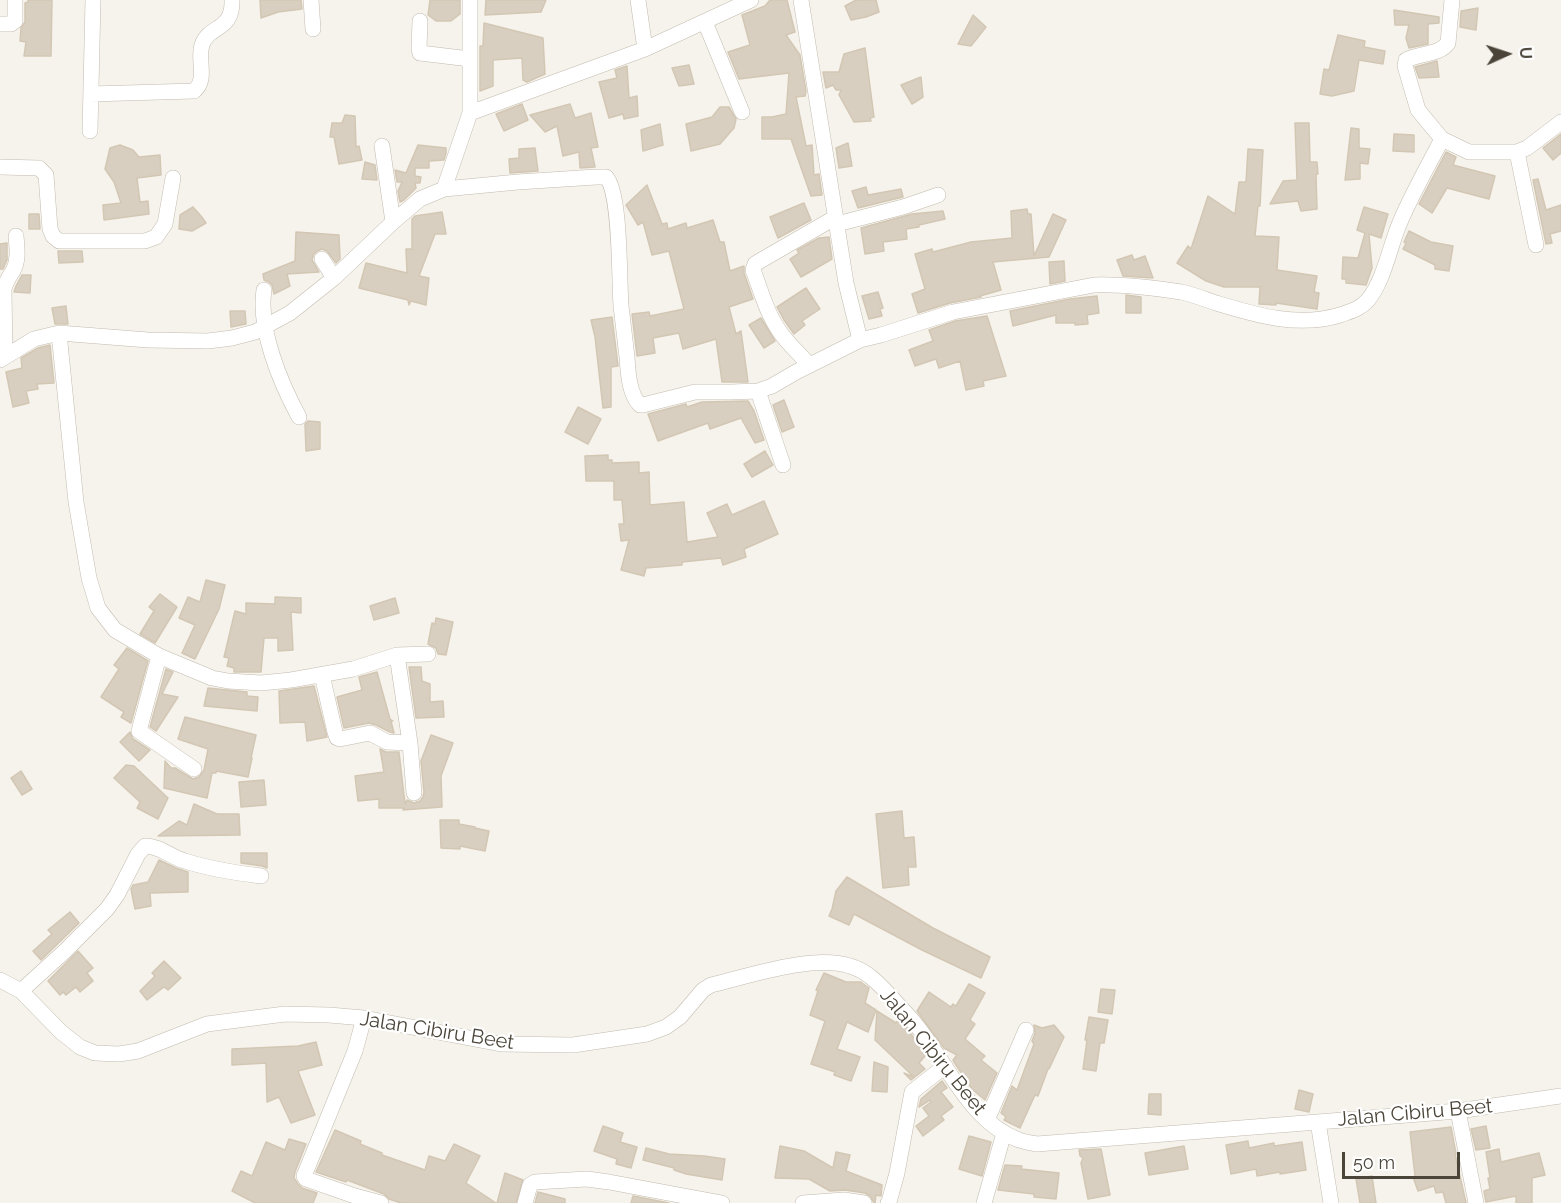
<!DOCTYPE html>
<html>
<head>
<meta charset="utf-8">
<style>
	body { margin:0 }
	#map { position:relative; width:1561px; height:1203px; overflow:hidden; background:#f6f3ec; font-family:Raleway,sans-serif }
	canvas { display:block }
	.north { position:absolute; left:1477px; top:24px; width:60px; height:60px; -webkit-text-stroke:4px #fff; paint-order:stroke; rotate:87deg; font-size:16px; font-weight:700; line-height:24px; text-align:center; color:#4b4439 }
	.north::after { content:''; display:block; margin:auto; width:21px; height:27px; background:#4b4439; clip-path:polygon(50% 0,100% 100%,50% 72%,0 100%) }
	.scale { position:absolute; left:1342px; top:1152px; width:118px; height:27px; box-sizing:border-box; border:3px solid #4b4439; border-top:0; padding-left:8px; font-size:18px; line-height:21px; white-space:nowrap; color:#4b4439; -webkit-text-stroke:4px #fff; paint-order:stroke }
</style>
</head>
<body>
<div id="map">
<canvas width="1561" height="1203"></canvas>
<div class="north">U</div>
<div class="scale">50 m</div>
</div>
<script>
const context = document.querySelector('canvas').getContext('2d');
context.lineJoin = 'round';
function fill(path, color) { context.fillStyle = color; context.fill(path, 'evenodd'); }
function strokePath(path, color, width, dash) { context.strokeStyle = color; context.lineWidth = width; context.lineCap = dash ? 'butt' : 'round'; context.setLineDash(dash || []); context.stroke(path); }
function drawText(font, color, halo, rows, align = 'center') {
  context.font = font + ' Raleway,sans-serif'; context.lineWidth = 4.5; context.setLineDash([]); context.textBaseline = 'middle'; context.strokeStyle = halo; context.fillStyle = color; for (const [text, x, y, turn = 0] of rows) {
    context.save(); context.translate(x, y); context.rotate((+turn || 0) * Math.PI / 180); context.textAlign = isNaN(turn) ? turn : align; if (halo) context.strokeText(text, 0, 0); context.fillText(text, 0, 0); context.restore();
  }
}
const building = new Path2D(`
	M28,0H52L51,56H24L26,42L20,41L21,28L25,22V3L28,2Z
	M260,0H301L302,9L278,12L261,18Z
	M430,0H460V14L451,21H436L428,15Z
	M486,0H546L541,12L485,15Z
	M770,0H787L795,32L786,35L800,55L806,91L805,96L796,97L806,146L812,145L814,175L819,174L822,195L811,196L791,139H762V117H772L786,114L789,73L739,79L728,52L750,45L742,15L765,6Z
	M856,0H876L879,12L866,17L851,20L845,6Z
	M1478,8L1476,30L1460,27L1461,11Z
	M1394,10L1439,17V23L1428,24V44L1409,48L1406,38L1409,25H1395Z
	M973,15L986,27L971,46L958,44Z
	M484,23L543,38L545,74L527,82L523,80L522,58L493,60V86L480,91V46H483Z
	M1338,35L1365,41L1364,47L1385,51L1383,64L1359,60L1354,91L1332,96L1320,94L1324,69L1329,70Z
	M865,48L874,117L870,118L871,121L854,122L839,95L841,90H836L833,85L826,88L823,72H839L844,54Z
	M1437,61L1439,77L1419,78L1415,67Z
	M689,65L694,84L679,86L672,68Z
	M627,66L629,98L637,96L638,116L624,119L623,114L609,118L599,82L617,78L615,70Z
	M921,77L923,97L912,104L901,85Z
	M522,104L528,120L504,131L496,114Z
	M570,104L575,118L591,113L598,147L591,148L595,167L580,168L579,152L563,156L557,126L545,132L530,115Z
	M720,107H729L736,119L734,128L720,144L691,151L686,124L712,117Z
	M345,115L355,116L356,147L359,146L362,160L339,164L334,137H330L332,123H342Z
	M1295,123H1309L1310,162H1317L1318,174H1316L1317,209L1301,211L1298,201L1270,204L1283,181L1297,180Z
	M660,124L663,145L643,151L641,130Z
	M1351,128L1359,129V148L1370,149L1368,164L1360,163V179L1345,180Z
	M1394,134L1414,135V152L1393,151Z
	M1561,134V153L1553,160L1543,148Z
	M848,143L852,166L839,168L836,148Z
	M120,145L133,150L139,157L160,155L161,175L137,178L140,202L148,201L149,214L104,220L103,205L121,203L114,182L105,169L110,148Z
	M418,145L446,148V153L444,160L429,161V168H415V176L421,177L420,183H415L416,188L404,200L400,202L398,191L402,182H397L395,170L406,173Z
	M535,148L538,171L510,173L509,159L519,158V149Z
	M1248,149L1263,150L1260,206H1258L1255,236L1279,237L1277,270L1317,276L1314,292L1319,293L1317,309L1276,303V305L1259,304L1260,287H1224L1206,281L1177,263L1188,246L1191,249L1208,196L1235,214L1239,182H1246Z
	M1446,152L1456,157L1453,165L1495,176L1489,199L1447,188L1432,213L1419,204Z
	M365,162L375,165L377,180L362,179Z
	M1538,179L1546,210L1561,205V231L1550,234L1552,243L1546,244L1533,180Z
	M647,185L662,224L667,223L668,229L686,223L687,228L713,220L720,242H724L730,271L744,266V273L753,299L729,307L736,334L741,331L748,382H722L716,339L683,349L679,333L653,338L655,353L637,356L632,314L649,312L650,316L684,309L669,251L652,255L643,222L638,225L626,205Z
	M866,187L868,195L901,189L903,197L858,208L852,191Z
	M804,203L811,220L778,238L770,217Z
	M193,207L201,216L206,223L192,231L179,229L180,215Z
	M1364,207L1388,214L1381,238L1369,234L1372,268L1366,285L1346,283V279H1342L1343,257L1358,258L1365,233L1357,230Z
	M1027,209L1028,214H1031L1034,256L1053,214L1066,220L1049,257L993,262L1001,290L980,296L981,297L950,303L918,313L912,294L925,289L915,254L932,249L933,252L971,242L1012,238L1011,211Z
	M943,211L945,219L919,225V227L906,229L907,239L883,242L884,251L865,254L861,228L912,214Z
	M442,212L446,234H435L419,276L429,278L426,305L411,301L409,305L408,300L359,288L366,263L407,273L406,249H412V219L415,216Z
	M29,214H39L40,229H29Z
	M1409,231L1431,242L1453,246L1449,271L1435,269V265L1403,249L1406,243L1404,242Z
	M296,232L339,235L340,259L336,263L327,251L322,249L317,251L314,254L312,260L319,272L287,274L290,286L274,294L272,285L269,282L264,280L263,274L295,261Z
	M829,237L832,259L801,277L790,259L799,253L797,250L819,238Z
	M7,243V260L3,269H0V244Z
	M58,251H82L83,262L59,263Z
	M1132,255L1134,260L1145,256L1153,278L1123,276L1117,260Z
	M1064,261L1065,281L1050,284L1049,262Z
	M22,275H31L30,293L14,292L16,286Z
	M806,288L820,309L802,321L805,325L794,334L784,320L777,307Z
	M878,292L883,308L880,309L882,316L869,319L862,296Z
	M1126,295L1141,297V313H1126Z
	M1097,296L1099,313L1087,315L1088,324L1075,325V323H1056V315L1013,326L1010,311L1070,299Z
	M66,306L68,324H55L52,308Z
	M230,311H245L246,324L231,327Z
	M987,316L1006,376L983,381L984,386L966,390L960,361L939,368L936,359L915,366L909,350L933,341L929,330L955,321Z
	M612,317L618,366L611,367V407L603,408L595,337L591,320Z
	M761,318L775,341L764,348L749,325Z
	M50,345L54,383L37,384L38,389L26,391L29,403L13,407L6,372L22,368L21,358L38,348Z
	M784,400L794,427L782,432L773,405Z
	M748,401L754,411L764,440L755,443L741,418L710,429L708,423L658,441L648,414L686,404L687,407L702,402Z
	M578,407L601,419L588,444L565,432Z
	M308,421L320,422V449L306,451L305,424Z
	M765,451L773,465L752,477L744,464Z
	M608,455V460H612V463L639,462V473L649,472L650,505L684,502L687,542L718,537L707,513L727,504L732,515L764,501L778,534L744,549L746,557L723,565L721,558L682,562V565L646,568L644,576L621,570L629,540L621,541L619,524H624L622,500H614V481H586L585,456Z
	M206,580L225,585L219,609L195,659L182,653L195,625L179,618L188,597L200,602Z
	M160,594L177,607L155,643L140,634L154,611L149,607Z
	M275,597L301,598V613L291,612L293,650L278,651V638H264L261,672H234V668L227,666L229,658L224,657L235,611L246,614V603L275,604Z
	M395,598L399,613L374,620L370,606Z
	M436,618L453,622L446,655L438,654L436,648L428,644L432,623L435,624Z
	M127,648L148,661L131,723L121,717L124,712L101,697L119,669L114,665Z
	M409,667H421L422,681L430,684V702L443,701L444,717L416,718Z
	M166,669L173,672L162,694L178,697L156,731L150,727Z
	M377,672L390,719L393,721H391L394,733L390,732L376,725L369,723L344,728L337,697L362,690L359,677Z
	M314,686L327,737L307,741L305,722L280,723L279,691Z
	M208,688L247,692V696L258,697L257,711L204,706Z
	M185,717L256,735L251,758H252L248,777L216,771V773H212L207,798L164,788L165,761L171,768H175L193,779L199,777L204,770L208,749L178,739Z
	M130,732L133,739L150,750L139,761L120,742Z
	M431,735L453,743L441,776L442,807L403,810L404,808H379V799L358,801L355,776L384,772L380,749L386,752H399L405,804L407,800L414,803L420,801L423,797L424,792L421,761Z
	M126,765L134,766L168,798L158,819L137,808L140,802L114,778Z
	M21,771L32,789L22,795L11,778Z
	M264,780L266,805L241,807L239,782Z
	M194,804L217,814H239L240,835L158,836L179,821L187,825Z
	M902,811L904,838L914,837L916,867H908L909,885L883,888L876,814Z
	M440,820H459V824L475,827V828L489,831L485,851L460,846V849L441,848Z
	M241,853H267V868L262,866L241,863Z
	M159,860L176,868L188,872V892L150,893L151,906L135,909L131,889L133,885L148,882Z
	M847,877L933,928L990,957L981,978L922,950L854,914L849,925L829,916L832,909L836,891Z
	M70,912L79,923L41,960L33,951L52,934L48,930Z
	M78,951L93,968L87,973L93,981L80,992L76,987L66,995L63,992L60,995L48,981Z
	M164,961L181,978L168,990L164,987L147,1000L140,991L155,976L152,973Z
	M824,973L846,982H861L862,983L869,988L865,1003L876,1010L868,1032L847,1022L837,1049L860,1057L851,1081L834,1075L835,1072L811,1064L825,1021L810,1015L818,991L816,990Z
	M969,984L985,993L970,1020L975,1024L965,1039L985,1056L981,1060L997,1073L985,1100L972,1089L954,1062L953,1060L957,1055L944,1048L917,1011L929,992L951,1007L953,1004L956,1006Z
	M1101,989L1115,990L1112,1014L1098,1012Z
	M877,1011L896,1023L897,1021L906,1027L926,1055L919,1063L925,1069L911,1080L904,1073L914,1077L875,1040Z
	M1089,1017L1108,1020L1104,1043H1100L1096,1071L1083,1069L1087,1040H1085Z
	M1034,1025L1042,1028L1054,1025L1064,1037L1049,1069H1048L1038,1096L1035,1095L1020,1128L1004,1120L1006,1117L1001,1113L1012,1086L1017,1090L1034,1044L1032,1041L1035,1033Z
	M316,1042L322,1065L298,1071L315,1115L291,1123L279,1097L267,1102L266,1063L232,1065V1049L298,1046Z
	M874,1062L888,1067L887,1092L872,1091Z
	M942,1081L947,1088L941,1092L953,1107L941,1116L944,1120L923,1136L916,1126L929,1116L923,1108L931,1102L930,1100L919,1107L921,1099Z
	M1299,1090L1313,1094L1309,1112L1295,1109Z
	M1149,1094H1161V1115L1148,1114Z
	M603,1126L623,1133L620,1142L637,1147L631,1168L616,1164L617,1159L594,1151Z
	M1486,1126L1490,1148L1476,1150L1471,1129Z
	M1451,1127L1456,1154H1455L1466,1203H1446L1443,1192L1436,1193L1434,1186L1418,1191L1413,1177L1415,1176L1410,1132Z
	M335,1130L361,1141L360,1144L382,1153V1155L425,1170L429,1156L445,1161L454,1144L480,1156L466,1183L496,1203H401L389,1199L384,1194L347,1180L346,1182L316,1172Z
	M969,1136L991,1142L982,1176L959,1169Z
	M289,1139L306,1144L295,1172L294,1178L298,1184L302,1188L317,1193L313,1203H255L232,1191L241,1171L252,1176L266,1142L285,1150Z
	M1248,1141L1249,1148L1274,1143V1146L1302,1142L1306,1170L1280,1174V1172L1257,1176L1256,1169L1231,1174L1226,1145Z
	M780,1146L804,1151L833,1168L836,1152L850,1155L846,1171L882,1185L881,1196L876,1195L875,1203H874L870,1196L865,1193L845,1190L830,1191L809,1179L775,1178Z
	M1184,1146L1188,1169L1149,1175L1145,1153Z
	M646,1148L669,1154L704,1156L725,1159L722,1180L686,1174L674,1170V1168L643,1160Z
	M1101,1149L1110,1195L1088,1199L1081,1163L1083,1158L1080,1156L1079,1150Z
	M1499,1149L1501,1162L1539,1153L1545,1175L1532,1178V1203H1516V1196L1486,1202L1484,1191L1490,1189L1488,1178H1490L1486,1152Z
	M1005,1165L1022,1166L1021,1169L1059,1173L1056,1199L1034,1197V1194L998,1190Z
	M505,1173L523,1180L516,1203H497Z
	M1372,1176L1376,1203H1360L1356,1179Z
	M538,1192L565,1199V1203H535Z
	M633,1196L669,1203H631Z`);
fill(building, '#d8cfc1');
strokePath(building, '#d3c7b4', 1.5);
const minor = new Path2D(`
	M311,0L313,29
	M470,0V113L645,49L751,0
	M638,0L645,49
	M1452,0L1448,43C1440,55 1419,53 1406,60L1405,66L1418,110L1442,139L1469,152H1517L1527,148L1561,122
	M420,21L419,49L420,53L470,59
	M705,22L742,112
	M0,24H11L15,21V0
	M91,94L194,91C208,80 197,60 202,45C209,24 233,32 232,0
	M90,131L93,0
	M382,146L393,222
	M1517,152L1536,245
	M0,167L39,168L46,175L50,229L53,236L59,241H145L156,237L165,224L173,178
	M444,189L470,113
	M837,224L903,207L938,195
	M322,259L334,278
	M264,290C258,329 280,382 299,417
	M59,333L76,502L89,578L98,608L115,630L159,656L212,678L228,681L261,683L291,680L353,669L397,655L428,654
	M860,340L881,335L953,312L1094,285C1121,284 1154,288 1181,292C1192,294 1204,299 1216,303C1256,315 1298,328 1340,315C1351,311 1360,309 1368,300C1385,279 1390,244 1401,220C1413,192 1428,166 1442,139
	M5,356L4,289C6,281 9,277 13,271C19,260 17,247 16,236
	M0,360L34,339L59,333L148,340L208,341L232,338L255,332L290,313L334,278L393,222L420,199L444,189L518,182L596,177H606C621,192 619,281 621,306C623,323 625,340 627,357C628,372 629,394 640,405H643L695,392H731L758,391L772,386L796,372L860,340L846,283L801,0
	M809,365C800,354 788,344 780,332C767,314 761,291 753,270L755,264L758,262L836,217
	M758,391L783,465
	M397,655L410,743L414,793
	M159,656L139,731L194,769
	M322,675L335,732L337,738L340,739L370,733L387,742L410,743
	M0,980L21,991L61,1032L80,1047L95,1053L119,1054L138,1051L207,1024L285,1014L329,1015L364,1018L501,1044L573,1045L647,1034L666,1027L680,1017L703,990L711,985C749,976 813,954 850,966C868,971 880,985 893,999C901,1008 910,1017 917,1026C948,1065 970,1122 1019,1140C1025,1142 1031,1143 1037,1144L1458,1111L1561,1096
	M21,991L65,951L107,909L117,895L138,854L145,846C161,846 170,857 185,861C210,869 236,873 261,876
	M364,1018L355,1051L304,1176L306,1179L355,1196L381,1203
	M1458,1111L1476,1203
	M987,1120L1026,1030
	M1318,1122L1331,1203
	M525,1203L530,1185L535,1182L587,1179L609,1182L722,1203
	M803,1203L844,1200L864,1203
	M888,1203L889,1202L897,1173L912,1092L945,1066
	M984,1203L1004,1133`);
strokePath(minor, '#c2bbae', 16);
strokePath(minor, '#fff', 15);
drawText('20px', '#4b4439', '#fff', [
	["Jalan Cibiru Beet",437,1031,9],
	["Jalan Cibiru Beet",933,1052,51],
	["Jalan Cibiru Beet",1415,1113,-5]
]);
</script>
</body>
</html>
